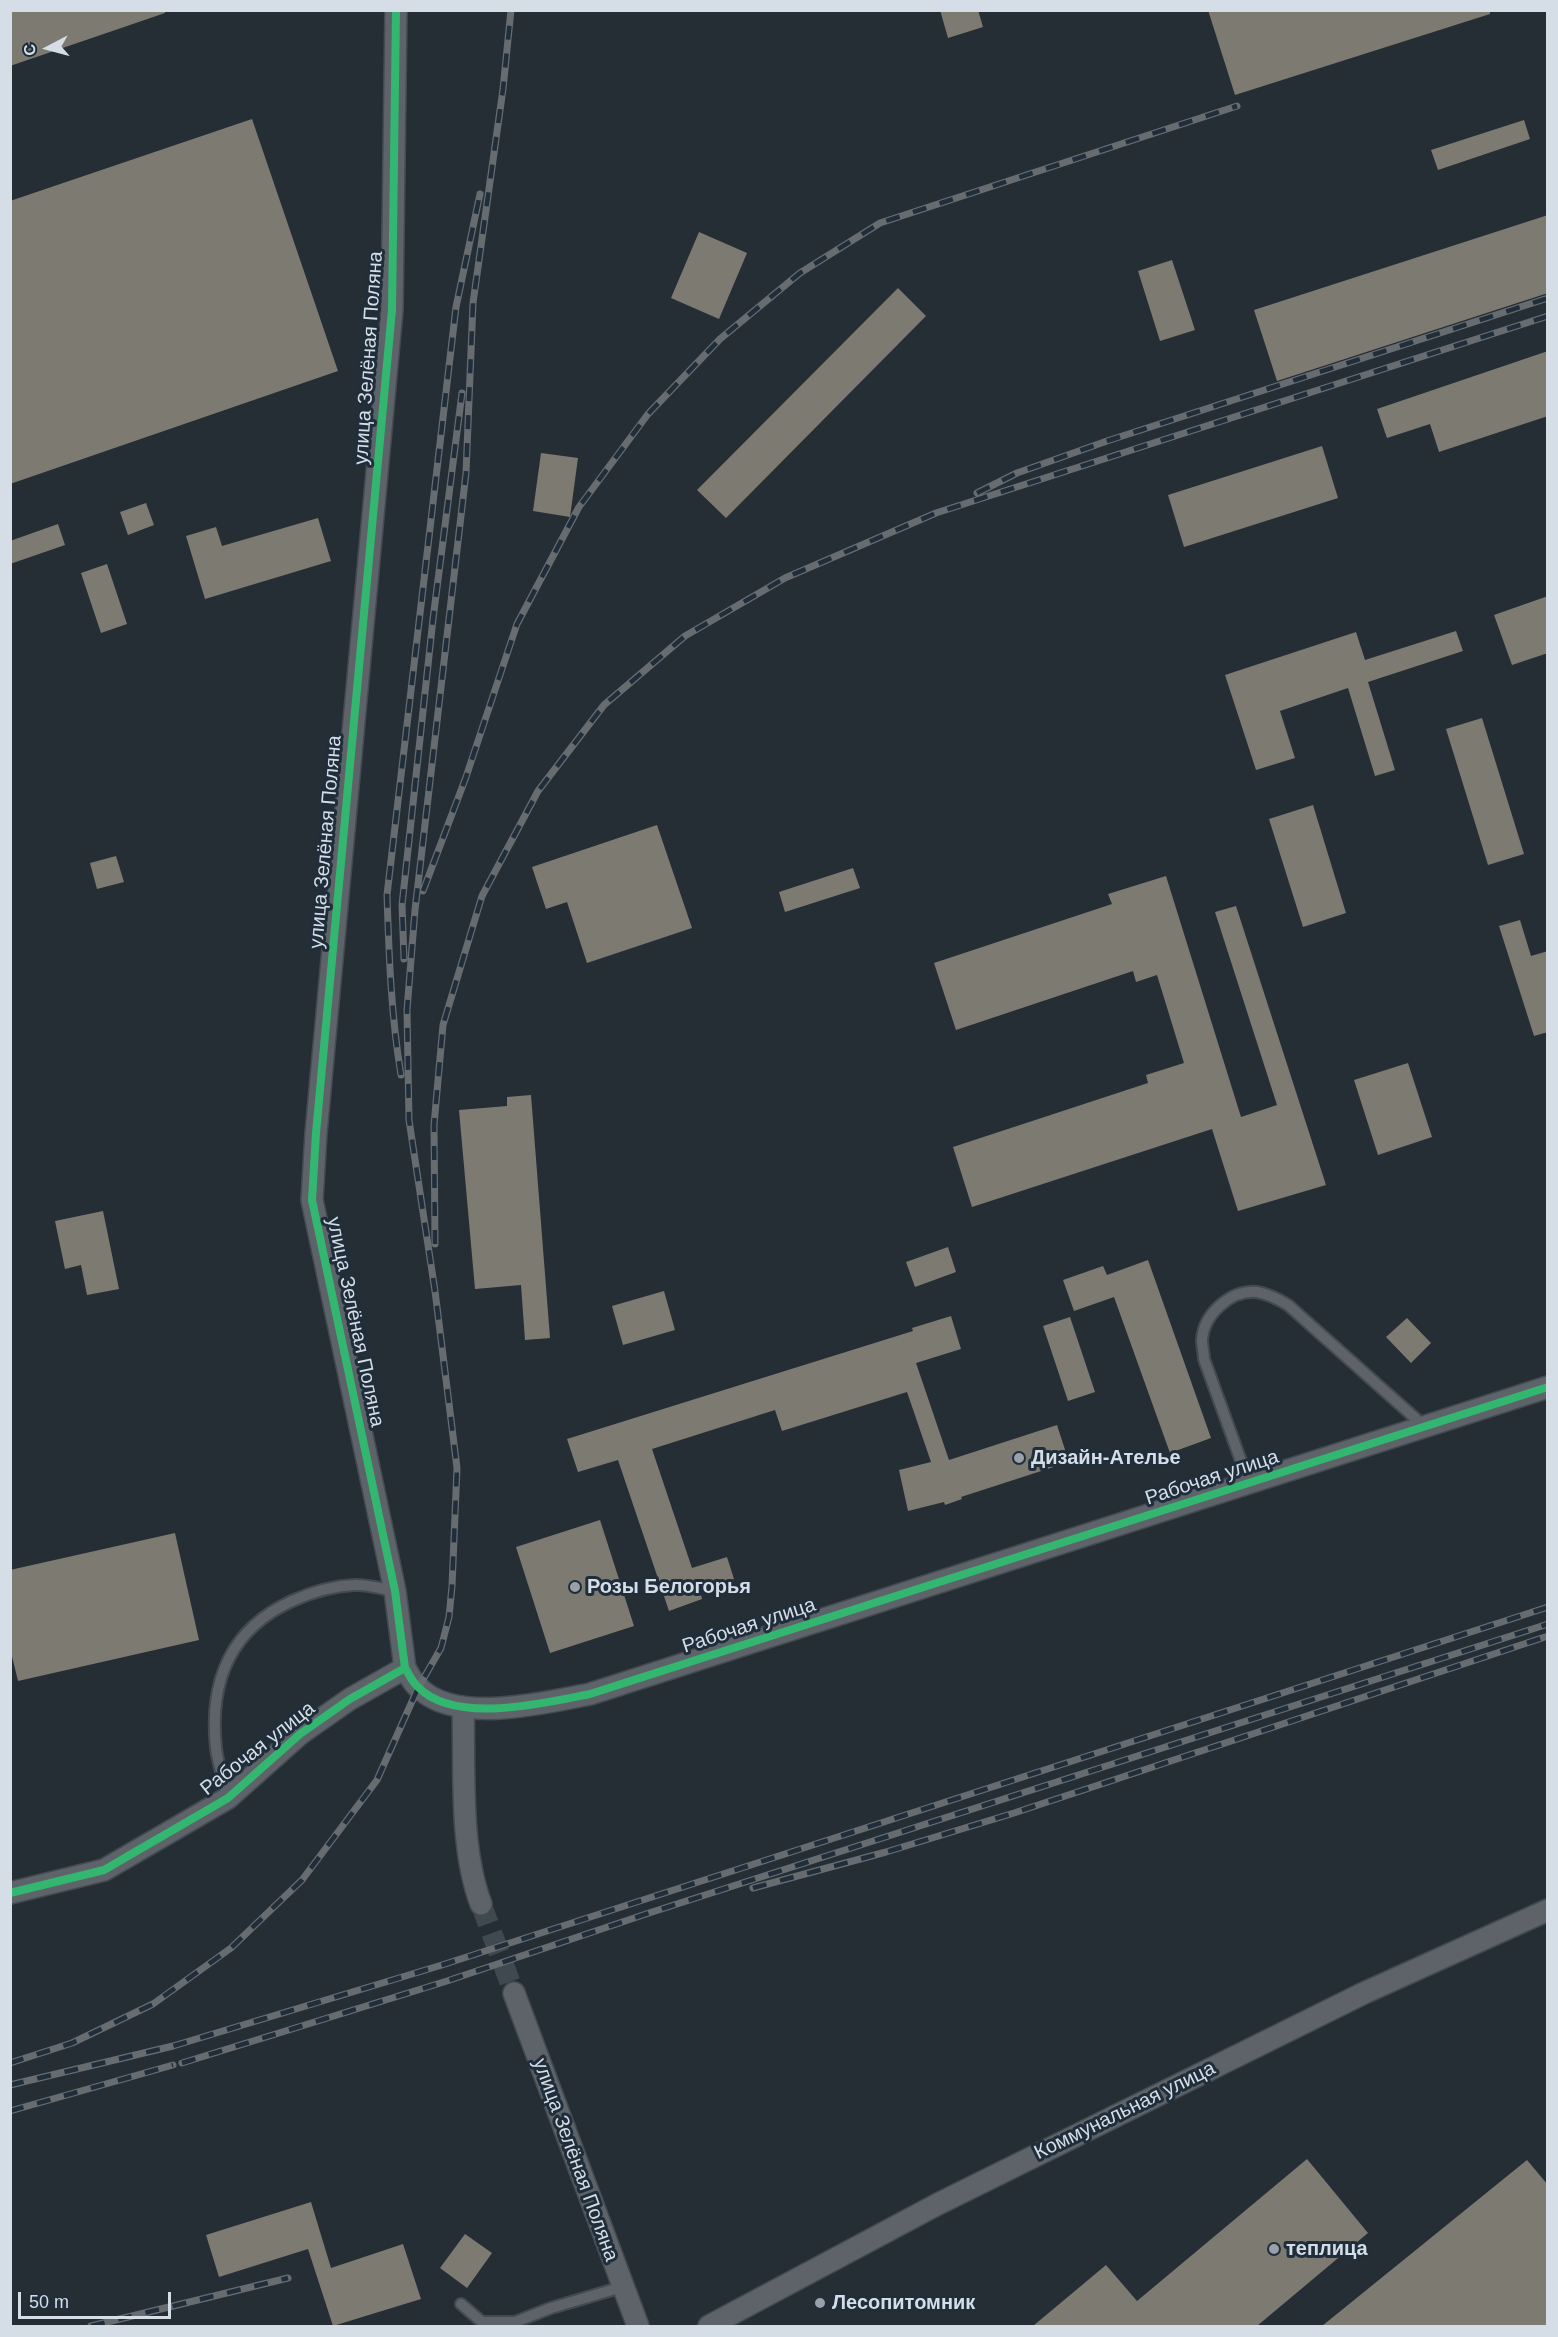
<!DOCTYPE html>
<html>
<head>
<meta charset="utf-8">
<style>
	body { margin:0 }
	#map { position:relative; width:1558px; height:2337px; overflow:hidden; background:#262e35; font-family:Arial,sans-serif }
	canvas { display:block }
	.frame { position:absolute; inset:0; border:12px solid #d5dee7; pointer-events:none }
	.north { position:absolute; left:18px; top:18px; width:60px; height:60px; -webkit-text-stroke:4px #202e3b; paint-order:stroke; rotate:264deg; font-size:16px; font-weight:700; line-height:24px; text-align:center; color:#d5dee7 }
	.north::after { content:''; display:block; margin:auto; width:21px; height:27px; background:#d5dee7; clip-path:polygon(50% 0,100% 100%,50% 72%,0 100%) }
	.scale { position:absolute; left:18px; top:2292px; width:153px; height:27px; box-sizing:border-box; border:3px solid #d5dee7; border-top:0; padding-left:8px; font-size:18px; line-height:21px; white-space:nowrap; color:#d5dee7; -webkit-text-stroke:4px #202e3b; paint-order:stroke }
</style>
</head>
<body>
<div id="map">
<canvas width="1558" height="2337"></canvas>
<div class="frame"></div>
<div class="north">С</div>
<div class="scale">50 m</div>
</div>
<script>
const context = document.querySelector('canvas').getContext('2d');
context.lineJoin = 'round';
function fill(path, color) { context.fillStyle = color; context.fill(path, 'evenodd'); }
function strokePath(path, color, width, dash) { context.strokeStyle = color; context.lineWidth = width; context.lineCap = dash ? 'butt' : 'round'; context.setLineDash(dash || []); context.stroke(path); }
function drawText(font, color, halo, rows, align = 'center') {
  context.font = font + ' Arial,sans-serif'; context.lineWidth = 6; context.setLineDash([]); context.textBaseline = 'middle'; context.strokeStyle = halo; context.fillStyle = color; for (const [text, x, y, turn = 0] of rows) {
    context.save(); context.translate(x, y); context.rotate((+turn || 0) * Math.PI / 180); context.textAlign = isNaN(turn) ? turn : align; if (halo) context.strokeText(text, 0, 0); context.fillText(text, 0, 0); context.restore();
  }
}
fill(new Path2D(`
	M10,10H165V13L10,66Z
	M940,10H978L983,27L948,38Z
	M1208,10H1490V14L1235,95Z
	M252,119L338,371L10,484V201Z
	M1524,120L1530,139L1438,170L1431,150Z
	M1548,215V293L1277,381L1254,310Z
	M699,232L747,253L719,319L671,298Z
	M1172,260L1195,330L1160,341L1138,271Z
	M898,288L926,316L726,518L697,490Z
	M1548,351V416L1439,452L1430,424L1387,438L1377,409Z
	M1322,446L1338,498L1184,547L1168,495Z
	M541,453L578,458L570,517L533,511Z
	M146,503L154,525L128,535L120,512Z
	M318,518L331,561L205,599L186,536L216,527L222,546Z
	M58,524L65,545L10,564V541Z
	M107,564L127,624L101,633L81,573Z
	M1548,596V653L1512,665L1494,615Z
	M1456,631L1463,651L1368,682L1395,770L1375,776L1348,688L1280,711L1295,758L1256,770L1225,675L1356,632L1365,660Z
	M1482,718L1524,854L1488,865L1446,729Z
	M1313,805L1346,913L1303,927L1269,819Z
	M657,825L692,928L587,963L567,902L546,909L532,867Z
	M116,856L124,882L97,889L90,863Z
	M853,868L860,888L785,912L779,892Z
	M1166,876L1241,1117L1277,1105L1215,912L1236,906L1326,1185L1238,1211L1212,1129L972,1207L953,1147L1148,1083L1146,1075L1184,1063L1157,975L1136,982L1133,971L956,1030L934,963L1112,904L1108,894Z
	M1520,920L1531,956L1548,951V1032L1534,1036L1499,926Z
	M1408,1063L1432,1137L1378,1155L1354,1080Z
	M531,1095L550,1338L525,1340L521,1285L475,1289L459,1110L507,1106V1097Z
	M103,1211L119,1289L87,1295L81,1265L65,1269L55,1221Z
	M948,1247L956,1272L915,1287L906,1262Z
	M1148,1260L1211,1438L1170,1453L1114,1297L1074,1311L1063,1280L1103,1266L1107,1275Z
	M664,1291L675,1330L623,1345L612,1306Z
	M951,1316L961,1349L916,1363L949,1460L1057,1425L1069,1462L961,1497L962,1499L945,1505L944,1502L908,1511L899,1470L931,1462L907,1392L782,1431L775,1410L652,1449L692,1568L727,1557L734,1579L700,1591L702,1599L669,1611L618,1460L578,1472L567,1439L913,1331L912,1328Z
	M1070,1317L1095,1392L1068,1401L1043,1326Z
	M1407,1318L1431,1343L1411,1363L1386,1337Z
	M600,1520L634,1626L550,1653L516,1547Z
	M175,1533L199,1640L18,1681L10,1648V1570Z
	M1307,2159L1368,2233L1257,2326H1033L1106,2265L1137,2301Z
	M1527,2160L1548,2185V2326H1322Z
	M311,2202L331,2268L403,2244L421,2299L333,2326L308,2249L219,2277L206,2235Z
	M465,2234L492,2253L467,2288L440,2268Z`), '#7d7a72');
strokePath(new Path2D(`
	M481,1904L514,1993`), '#404850', 21, [21, 10]);
const lane = new Path2D(`
	M1249,1483L1204,1359C1204,1353 1202,1346 1202,1340C1204,1313 1231,1290 1257,1292C1269,1294 1278,1299 1288,1305L1424,1426
	M228,1798C224,1782 218,1765 216,1748C209,1682 230,1629 292,1601C312,1592 332,1586 354,1585C367,1584 382,1589 395,1591
	M461,2304L482,2322H515L551,2308L622,2287`);
const street = new Path2D(`
	M396,10L392,310L316,1133L312,1200L395,1591L405,1668
	M463,1707C465,1769 459,1846 481,1904
	M10,1893L104,1870L228,1798L300,1734L350,1699L405,1668C409,1674 412,1682 418,1687C455,1725 544,1703 590,1694L1548,1387
	M514,1993L638,2326
	M709,2326L938,2204L1364,1993L1548,1910`);
strokePath(lane, '#434b50', 14);
strokePath(street, '#434b50', 24);
strokePath(lane, '#5d6369', 10);
strokePath(street, '#5d6369', 21);
const rail = new Path2D(`
	M977,493L1017,473L1107,441L1548,298
	M423,891L466,777L517,624L579,507L648,414L720,339L800,273L880,223L1237,106
	M404,959L402,905L433,619L462,393
	M401,1075C391,1015 389,956 387,895L456,307L480,194
	M435,1244L434,1125L443,1025L482,896L538,791L604,705L685,636L785,578L936,513L1548,316
	M753,1888L886,1852L1014,1813L1548,1636
	M10,2063L72,2043L153,2004L231,1948L302,1880L377,1780L418,1688L441,1648L449,1617L452,1586L457,1468L435,1291L409,1120L407,1010L415,910L466,473L473,303L503,89L511,10
	M182,2063L447,1981L649,1913L1548,1624
	M10,2085L173,2046L442,1965L1548,1607
	M10,2111L173,2065
	M91,2326L288,2278`);
strokePath(rail, '#676c71', 7);
strokePath(rail, '#202e3b', 4.5, [14]);
strokePath(new Path2D(`
	M396,10L392,310L316,1133L312,1200L395,1591L405,1668
	M10,1893L104,1870L228,1798L300,1734L350,1699L405,1668C409,1674 412,1682 418,1687C455,1725 544,1703 590,1694L1548,1387`), '#33b770', 8);
for (const [x, y, r, color] of [
	[1019,1458,6,"#98a0a9"],
	[575,1587,6,"#98a0a9"],
	[1274,2249,6,"#98a0a9"],
	[820,2303,6,"#98a0a9"]
]) { const dot = new Path2D(); dot.arc(x, y, r, 0, 2 * Math.PI); context.fillStyle = color; context.fill(dot); strokePath(dot, '#202e3b', 2); }
drawText('20px', '#d5dee7', '#202e3b', [
	["улица Зелёная Поляна",369,358,-86],
	["улица Зелёная Поляна",326,842,-85],
	["улица Зелёная Поляна",355,1322,78],
	["Рабочая улица",1212,1478,-18],
	["Рабочая улица",749,1626,-18],
	["Рабочая улица",258,1749,-38],
	["Коммунальная улица",1125,2111,-26],
	["улица Зелёная Поляна",575,2160,70]
]);
drawText('bold 20px', '#d5dee7', '#202e3b', [
	["Дизайн-Ателье",1031,1458],
	["Розы Белогорья",587,1587],
	["теплица",1286,2249],
	["Лесопитомник",832,2303]
], 'left');
</script>
</body>
</html>
